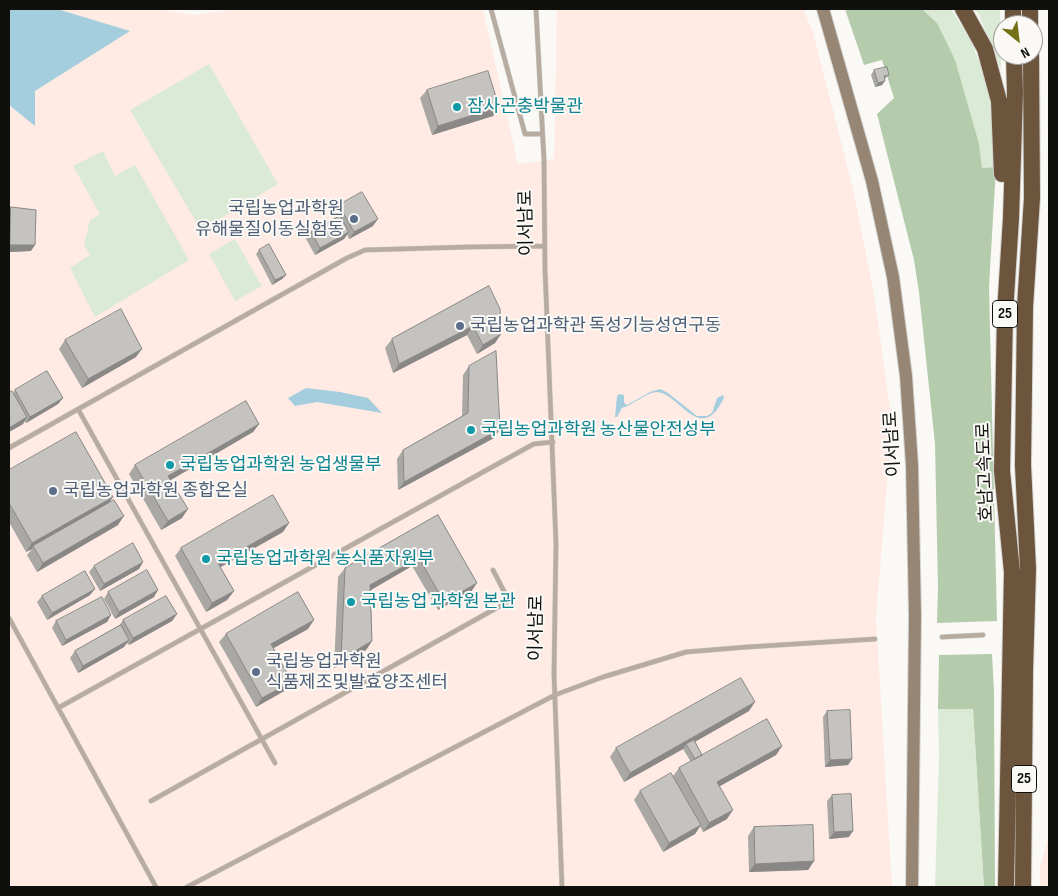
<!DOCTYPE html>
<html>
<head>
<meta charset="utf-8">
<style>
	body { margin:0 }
	#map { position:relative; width:1058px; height:896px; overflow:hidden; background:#faf9f6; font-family:"Sofia Sans Condensed",sans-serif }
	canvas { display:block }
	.frame { position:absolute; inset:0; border:10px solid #0f0f0d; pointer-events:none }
	.north { position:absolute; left:993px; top:15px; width:50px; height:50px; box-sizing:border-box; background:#faf9f6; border:1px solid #9c9b99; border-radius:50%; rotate:151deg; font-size:14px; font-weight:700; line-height:20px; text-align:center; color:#0f0f0d }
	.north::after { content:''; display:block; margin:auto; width:18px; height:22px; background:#747215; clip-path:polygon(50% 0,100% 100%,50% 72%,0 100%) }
</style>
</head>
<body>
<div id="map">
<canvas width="1058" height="896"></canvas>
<div class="frame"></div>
<div class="north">N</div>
</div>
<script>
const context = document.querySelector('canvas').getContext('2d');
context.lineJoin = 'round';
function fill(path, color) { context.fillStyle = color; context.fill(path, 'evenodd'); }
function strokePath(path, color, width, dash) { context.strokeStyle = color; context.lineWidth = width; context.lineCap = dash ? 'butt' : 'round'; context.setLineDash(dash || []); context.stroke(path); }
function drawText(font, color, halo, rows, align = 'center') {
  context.font = font + ' "Sofia Sans Condensed","Noto Sans KR",sans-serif'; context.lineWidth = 4; context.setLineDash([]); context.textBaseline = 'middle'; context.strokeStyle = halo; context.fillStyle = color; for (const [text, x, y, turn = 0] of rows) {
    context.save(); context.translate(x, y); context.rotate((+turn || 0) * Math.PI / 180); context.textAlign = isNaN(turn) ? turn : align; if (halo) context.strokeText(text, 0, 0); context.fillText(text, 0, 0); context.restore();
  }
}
fill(new Path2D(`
	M9,9H159L193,15L238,9H483L518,164L554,159L557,9H803L813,32L854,193L875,301L892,423L876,617L892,887H9Z
	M1049,835V887H1040V867Z`), '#ffebe3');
fill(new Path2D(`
	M922,9H951L971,41L988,85L996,167L982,168L979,144L937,23Z
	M974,9H1000L1001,69L979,15Z
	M209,64L278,184L201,230L130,110Z
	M103,151L115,176L135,165L189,260L95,317L70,268L90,255L84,244L90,220L100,214L73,166Z
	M235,239L262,286L235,301L209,254Z
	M938,709H973L984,887H935L939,756Z`), '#daead4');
fill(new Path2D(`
	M845,9H922L937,23L955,60L979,144L982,168L996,167L989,287L997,621L937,623L938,588L935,444L919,292L914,260L877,114L894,98L882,60L864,65Z
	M992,654L994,692L995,887H984L973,709H938L939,655Z`), '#b4cbac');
fill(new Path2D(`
	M9,9H57L130,31L35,91V126L9,105Z
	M306,388L340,392L368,398L382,413L317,402L295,406L288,398Z
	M660,389L668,393L697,416H707L712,413L717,398L723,395L724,398C721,403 718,410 713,414C694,431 676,393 657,392C647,392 633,405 622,408L617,417H615L617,396L619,394L624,395V403L627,405L650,392Z`), '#a4cede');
const service = new Path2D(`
	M491,9L525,134H542
	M536,9L544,160L545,269L556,544L554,674L562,887
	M78,409L275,763
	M9,448L347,258L365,250L467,247L544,246
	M9,618L156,887
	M942,637L983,635
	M58,708L530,446L534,444L553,442
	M151,801L509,601L493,570
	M187,887L555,695L603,677L686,652L747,647L875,639`);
const secondary = new Path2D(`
	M823,9L872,181L893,277L906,376L912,465L915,616L912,887`);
const motorway = new Path2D(`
	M963,9L985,49L999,101L1002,174
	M1013,9V25
	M1030,9V25
	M1006,887L1012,572L1002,471L1005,313L1011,218L1015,93L1014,55
	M1023,887L1025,671L1028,569L1023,465L1025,307L1032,198L1031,55`);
strokePath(service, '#d4d4d1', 5.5);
strokePath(secondary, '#d4d4d1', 14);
strokePath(motorway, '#d4d4d1', 18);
strokePath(service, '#b8aba0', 4.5);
strokePath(secondary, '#988675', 12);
strokePath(motorway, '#6d543c', 16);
fill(new Path2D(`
	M874,70L889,75L885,79L882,85L875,87L871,75Z
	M427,90L499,107L493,116L432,135L420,98Z
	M339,205L373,226L349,239L347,234L344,239L315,255L306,239L311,232L337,217L334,212Z
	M11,207L31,251L9,252V210Z
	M259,250L286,275L282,279L272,285L256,254Z
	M489,286L501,334L495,343L477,354L467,335L393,373L385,348L392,339Z
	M65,340L136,357L82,388L59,349Z
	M469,366L500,429L494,438L398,490L397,459L403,450L462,416L463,375Z
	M15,390L63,398L58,404L26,423L24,421L23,424L9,432V393H13Z
	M259,424L253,432L171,480L182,518L161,530L129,474L135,465Z
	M9,470L109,502L118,525L37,572L27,555L32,549L26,552L9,522Z
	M438,515L471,592L438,610L412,566L371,590L372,641L366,650L334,668L338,577L345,568Z
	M283,532L220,567L234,591L227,600L206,612L175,556L181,548Z
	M143,562L139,569L100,591L89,572L94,566Z
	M108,592L154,597L115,619L104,599Z
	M90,595L47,620L37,602L42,596Z
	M177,614L172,621L129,645L127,643L124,647L78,673L70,658L75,651L119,626L123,620Z
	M111,615L107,622L62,646L52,628L56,621Z
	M308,629L273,648L286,690L256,707L219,642L226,634Z
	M749,711L695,742L702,755L782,746L776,755L720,786L727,819L703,832L700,826L695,834L663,852L634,800L640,791L673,776L679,768L691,762L683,749L624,782L610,757L616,748Z
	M827,711L852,759L848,765L825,767L823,717Z
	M832,795L849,837L829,839L827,801Z
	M754,827L814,861L808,870L749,872L748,836Z`), '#a9a8a4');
fill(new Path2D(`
	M885,81L882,85L875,87L878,83Z
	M499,107L493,116L432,135L438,126Z
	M378,219L373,226L349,239L354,232Z
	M349,232L344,239L315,255L320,248Z
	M10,245H35L31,251L9,252V248Z
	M286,275L282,279L272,285L275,280Z
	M473,326L467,335L393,373L399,364Z
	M501,334L495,343L477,354L483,345Z
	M142,349L136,357L82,388L88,379Z
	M63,398L58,404L26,423L30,417Z
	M27,417L23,424L9,432V428Z
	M259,424L253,432L162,485L168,476Z
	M500,429L494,438L398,490L404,482Z
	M113,497L107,506L33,546L32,549L26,552L32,543Z
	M188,509L182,518L161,530L168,521Z
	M124,516L118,525L37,572L43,563Z
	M289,523L283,532L212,572L218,563Z
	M419,558L412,566L364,594L370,585Z
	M143,562L139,569L100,591L104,584Z
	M477,583L471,592L438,610L444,602Z
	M95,589L90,595L47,620L52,613Z
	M158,590L154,597L115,619L119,612Z
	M234,591L227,600L206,612L212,603Z
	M177,614L172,621L129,645L133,638Z
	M111,615L107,622L62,646L66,640Z
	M314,620L308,629L265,653L271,644Z
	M129,640L124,647L78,673L83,666Z
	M372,641L366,650L334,668L341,659Z
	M292,682L286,690L256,707L262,698Z
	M755,702L749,711L687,746L686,744L683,749L624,782L630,773Z
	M782,746L776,755L711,791L717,782Z
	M852,759L848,765L825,767L830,760Z
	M733,810L727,819L703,832L709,823Z
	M701,825L695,834L663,852L669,843Z
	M853,831L849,837L829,839L834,832Z
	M814,861L808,870L749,872L755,864Z`), '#898886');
const building = new Path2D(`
	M887,67L889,75L884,76L885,81L878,83L874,70Z
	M488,71L499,107L438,126L427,90Z
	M362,192L378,219L354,232L339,205Z
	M11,207L36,210L35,245H10Z
	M340,216L349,232L320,248L311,232Z
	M269,244L286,275L275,280L259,250Z
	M489,286L500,309L501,334L483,345L473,326L399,364L392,339Z
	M121,309L142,349L88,379L65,340Z
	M496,351L500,429L404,482L403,450L468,413L469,366Z
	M47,371L63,398L30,417L15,390Z
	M12,391L27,417L9,428V393Z
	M246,401L259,424L168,476L188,509L168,521L135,465Z
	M76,432L113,497L32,543L9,503V470Z
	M273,495L289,523L218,563L234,591L212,603L181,548Z
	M114,500L124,516L43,563L33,546Z
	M438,515L477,583L444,602L419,558L370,585L372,641L341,659L345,568Z
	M133,543L143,562L104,584L94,566Z
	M147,570L158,590L119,612L108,592Z
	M85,571L95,589L52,613L42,596Z
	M298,592L314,620L271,644L292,682L262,698L226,634Z
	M166,596L177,614L133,638L123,620Z
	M102,597L111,615L66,640L56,621Z
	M121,625L129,640L83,666L75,651Z
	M741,678L755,702L630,773L616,748Z
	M850,710L852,759L830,760L827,711Z
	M767,719L782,746L717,782L733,810L709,823L679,768Z
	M694,740L702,755L695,759L686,744Z
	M671,773L701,825L669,843L640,791Z
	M851,794L853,831L834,832L832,795Z
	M813,825L814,861L755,864L754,827Z`);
fill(building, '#c4c3bf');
strokePath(building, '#898886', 1);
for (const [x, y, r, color] of [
	[457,107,5,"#0f9aa8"],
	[354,219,5,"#5c6f8a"],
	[460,326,5,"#5c6f8a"],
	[471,430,5,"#0f9aa8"],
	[170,465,5,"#0f9aa8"],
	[53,491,5,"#5c6f8a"],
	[206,559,5,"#0f9aa8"],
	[351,602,5,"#0f9aa8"],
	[256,672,5,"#5c6f8a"]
]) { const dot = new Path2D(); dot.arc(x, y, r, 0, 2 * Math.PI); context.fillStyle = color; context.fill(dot); strokePath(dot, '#faf9f6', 2); }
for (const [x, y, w] of [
	[1005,314,25],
	[1024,779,25]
]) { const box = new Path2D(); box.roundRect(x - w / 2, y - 13.5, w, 27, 4); context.fillStyle = '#faf9f6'; context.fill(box); strokePath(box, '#0f0f0d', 1); }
drawText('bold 16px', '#0f0f0d', null, [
	["25",1005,314],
	["25",1024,779]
]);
drawText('18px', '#0d838f', '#faf9f6', [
	["잠사곤충박물관",467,107],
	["국립농업과학원 농산물안전성부",481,430],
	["국립농업과학원 농업생물부",180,465],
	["국립농업과학원 농식품자원부",216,559],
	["국립농업 과학원 본관",361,602]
], 'left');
drawText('18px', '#4e5e75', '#faf9f6', [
	["국립농업과학원",344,209,"right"],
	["유해물질이동실험동",344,230,"right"],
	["국립농업과학관 독성기능성연구동",470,326],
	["국립농업과학원 종합온실",63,491],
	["국립농업과학원",266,662],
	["식품제조및발효양조센터",266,683]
], 'left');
drawText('18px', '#0f0f0d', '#faf9f6', [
	["이서남로",527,223,-91],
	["이서남로",893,444,-93],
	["호남고속도로",986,472,-92],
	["이서남로",537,628,-89]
]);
</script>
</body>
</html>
